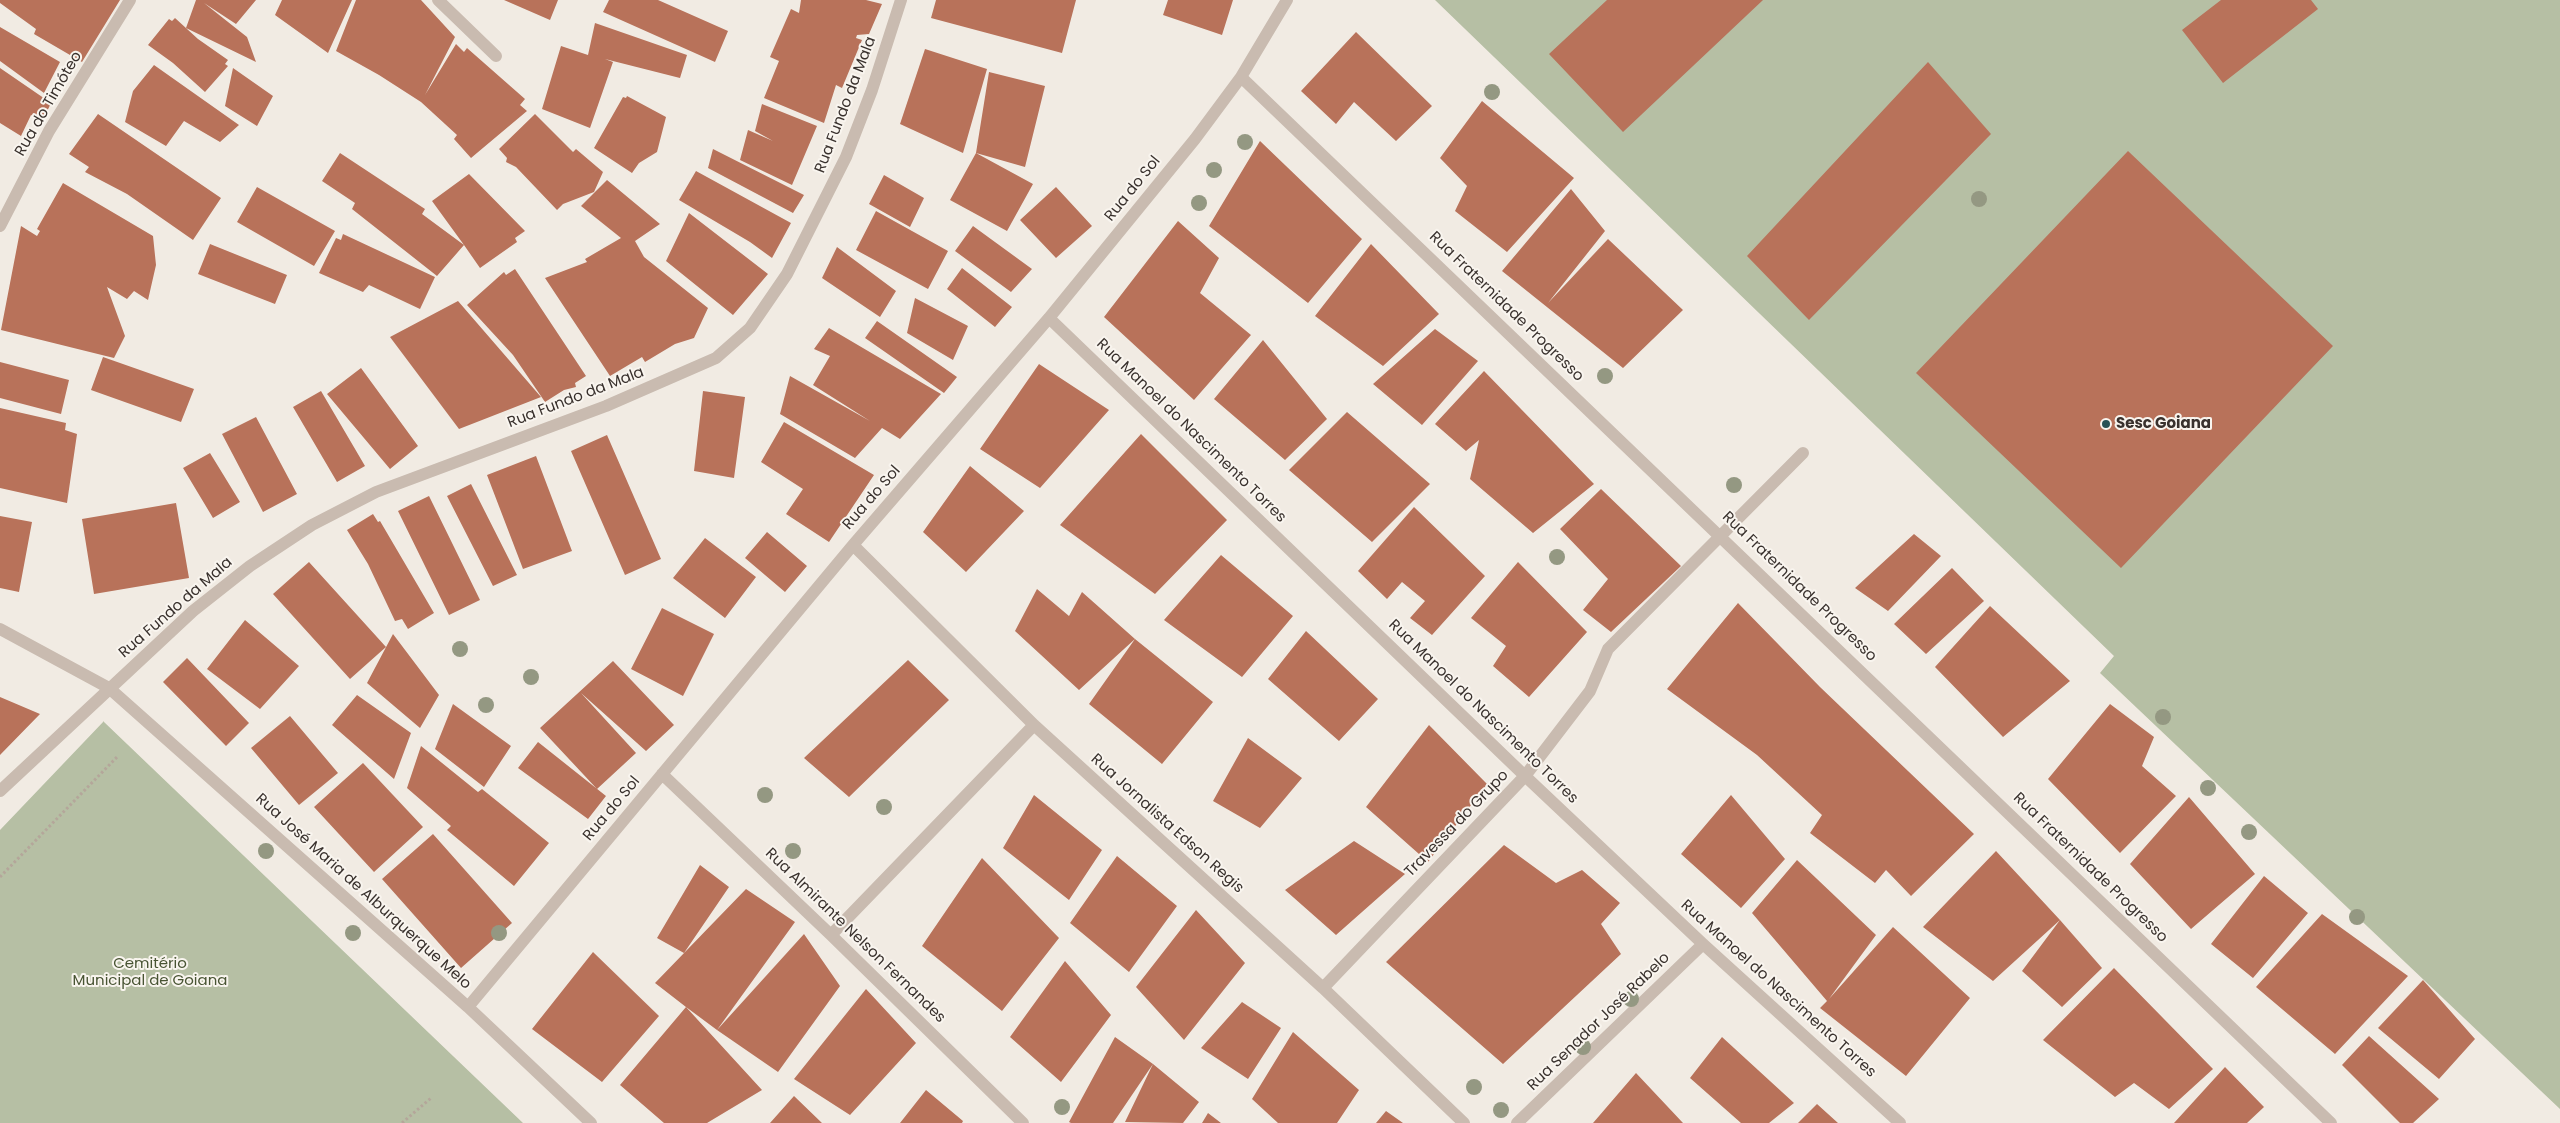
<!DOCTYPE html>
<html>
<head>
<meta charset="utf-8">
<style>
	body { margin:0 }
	canvas { display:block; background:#f1ebe3 }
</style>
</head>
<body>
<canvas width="2560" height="1123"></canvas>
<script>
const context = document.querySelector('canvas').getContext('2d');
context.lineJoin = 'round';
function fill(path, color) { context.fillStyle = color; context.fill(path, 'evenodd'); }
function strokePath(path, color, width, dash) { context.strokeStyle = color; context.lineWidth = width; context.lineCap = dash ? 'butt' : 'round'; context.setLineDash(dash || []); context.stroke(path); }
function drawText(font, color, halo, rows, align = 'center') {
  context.font = font + ' Poppins,sans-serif'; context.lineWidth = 4; context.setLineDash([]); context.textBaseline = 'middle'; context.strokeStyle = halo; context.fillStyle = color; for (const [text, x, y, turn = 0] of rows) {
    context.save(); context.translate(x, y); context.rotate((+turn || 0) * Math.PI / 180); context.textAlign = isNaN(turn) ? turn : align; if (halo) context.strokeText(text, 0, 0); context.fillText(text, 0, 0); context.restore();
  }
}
fill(new Path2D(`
	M1435,0H2560V1109L2100,673L2114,656Z
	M104,721V722L523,1123H0V830Z`), '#b6bfa4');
fill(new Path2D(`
	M0,0H120L82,62L34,34L36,29L0,3Z
	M196,0H256L236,24L204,3L247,37L256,62L186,28Z
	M282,0H352L328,53L275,15Z
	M356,0H421L455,37L425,95L456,44L464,52L467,48L525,99L520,105L527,111L471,158L454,139L457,135L421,102L379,75L336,51Z
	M504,0H558L550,20Z
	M609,0H658L728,31L715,62L603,12Z
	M801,0H866L882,4L869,34L857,35L856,38L862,40L842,88L836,85L824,123L764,98L779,61L770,57L791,9L799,13Z
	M936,0H1076L1062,53L931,18Z
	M1168,0H1233L1222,35L1163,15Z
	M1607,0H1763L1623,132L1549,54Z
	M2221,0H2311L2318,9L2223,83L2182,30Z
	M175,18L198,39L228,60L225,64L228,66L205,92L173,63L148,45L169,19L172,21Z
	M595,23L687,55L680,78L605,59L613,62L590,128L542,109L561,46L588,55Z
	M0,27L60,62L44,93L0,61Z
	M1356,32L1432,106L1396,141L1354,102L1336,124L1301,91Z
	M925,49L987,69L963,153L900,124Z
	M1928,62L1991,134L1809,320L1747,256Z
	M154,65L239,125L220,142L184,121L166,146L125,122L133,91Z
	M0,68L51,103L42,122L31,115L21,136L0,123Z
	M233,68L273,96L257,126L225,106Z
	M989,72L1045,86L1025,167L976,153Z
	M627,96L666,117L657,152L639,163L632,173L594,148L623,97L626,98Z
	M1482,101L1574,178L1507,252L1455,211L1467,186L1440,158Z
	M762,104L817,126L792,185L740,160L748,130L773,141L755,131Z
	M98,114L221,198L193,240L127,194L85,172L89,167L69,154Z
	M535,114L573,152L576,149L603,172L594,192L563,204L557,210L516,167L506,162L507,158L499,149Z
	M1260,141L1362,239L1308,303L1209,226Z
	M713,149L804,195L793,213L708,168Z
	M2128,151L2333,346L2121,568L1916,373Z
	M340,153L425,209L422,214L464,245L432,201L469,174L525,231L515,238L517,242L480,268L464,245L437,276L352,209L355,203L322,181Z
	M976,153L1033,184L1007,231L950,200Z
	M696,171L791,223L772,258L750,242L679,200Z
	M884,175L924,198L910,227L869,204Z
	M607,180L660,224L635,241L644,257L708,308L694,338L675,344L645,362L642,357L610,376L545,278L587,262L585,259L621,238L581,206Z
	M63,183L153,236L156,265L148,300L134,291L127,299L107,287L125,336L114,358L1,330L21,226L37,236L40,231L37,229Z
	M257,187L335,231L314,266L237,222Z
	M1056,187L1092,226L1056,258L1020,220Z
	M1571,189L1605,231L1548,303L1608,239L1683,310L1623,368L1502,271Z
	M876,211L948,251L928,289L856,250Z
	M689,213L768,274L733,315L666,261Z
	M1178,221L1219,258L1200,293L1251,335L1194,400L1104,317Z
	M973,226L1032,269L1011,292L955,251Z
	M343,234L435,277L420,309L369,285L363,292L319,273L336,238L341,240Z
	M210,244L287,275L275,304L198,274Z
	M1371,244L1439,314L1383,366L1315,316Z
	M837,247L896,291L880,317L822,278Z
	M962,268L1012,307L995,327L947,289Z
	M515,269L586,376L575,383L576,387L564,390L545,402L513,355L467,305L504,272L506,275Z
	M915,298L968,326L953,360L907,333Z
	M458,301L541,397L459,429L390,337Z
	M877,321L957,377L944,393L865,338Z
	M829,328L941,394L900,439L882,428L855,458L780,414L790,376L870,421L813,385L830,356L814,349Z
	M1435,329L1478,361L1422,425L1373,384Z
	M1263,340L1327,419L1285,460L1214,399Z
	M103,357L194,389L181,422L91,390Z
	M0,362L69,380L61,414L0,398Z
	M1039,364L1109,410L1040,488L980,449Z
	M361,368L418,446L390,469L327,394Z
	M1484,371L1594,484L1533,533L1470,479L1479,440L1466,451L1435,424Z
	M321,391L365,466L337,482L293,407Z
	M703,391L745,397L734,478L694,471Z
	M0,408L66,423L65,430L77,434L67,503L0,488Z
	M1347,412L1430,484L1372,542L1289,470Z
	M256,417L297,494L263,512L222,434Z
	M784,422L874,475L829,542L786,514L803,489L761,462Z
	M1141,434L1227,520L1155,594L1060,525Z
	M607,435L661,559L625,575L571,451Z
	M210,453L240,502L213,518L183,468Z
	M536,456L572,551L523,569L487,475Z
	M970,466L1024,511L966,572L923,532Z
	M471,484L517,575L493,586L447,496Z
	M1601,489L1681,566L1611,632L1583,610L1608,579L1560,529Z
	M429,496L480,600L449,615L398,511Z
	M176,503L189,578L94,594L82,519Z
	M1414,507L1485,576L1432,635L1410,618L1425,601L1402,582L1387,599L1358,571Z
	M373,514L378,522L380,521L434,613L408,629L402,619L395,621L368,564L347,530Z
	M0,516L32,522L19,592L0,588Z
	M767,532L807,566L785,592L745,558Z
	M1914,534L1941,556L1888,611L1855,588Z
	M705,538L756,577L725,618L673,578Z
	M1221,555L1293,616L1242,677L1164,620Z
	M309,562L386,647L350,679L273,594Z
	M1518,562L1587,632L1529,697L1493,666L1506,646L1471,618Z
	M1952,568L1984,601L1926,654L1894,624Z
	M1037,589L1069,616L1082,592L1135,639L1213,702L1162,764L1089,704L1135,639L1079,690L1015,631Z
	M1738,603L1820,687L1974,834L1911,896L1886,870L1875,883L1810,833L1822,815L1757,755L1667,689Z
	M1990,606L2070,681L2003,737L1935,667Z
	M662,608L714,634L683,696L631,669Z
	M245,620L299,666L260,709L207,669Z
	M1306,631L1378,699L1339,741L1268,679Z
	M393,634L439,695L420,728L367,683Z
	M187,658L249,723L226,746L163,682Z
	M908,660L949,700L849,797L804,758Z
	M613,661L674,725L646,751L581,693L636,753L597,789L540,728Z
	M357,695L411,733L394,779L332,725Z
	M0,697L40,714L0,755Z
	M453,704L511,746L484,787L435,749Z
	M2110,704L2154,737L2142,766L2176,796L2120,853L2048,779Z
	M290,716L338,773L299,805L251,748Z
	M1429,725L1487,784L1428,862L1366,807Z
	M1248,738L1302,778L1260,828L1213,801Z
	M538,742L606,796L588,819L518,768Z
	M421,746L478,792L482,789L549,843L514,886L447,830L451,826L407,788Z
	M363,763L423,827L374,872L314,807Z
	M1034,795L1102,850L1069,900L1003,848Z
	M1731,795L1785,859L1741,908L1681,854Z
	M2189,797L2255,874L2191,929L2130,864Z
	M433,834L512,923L461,968L382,879Z
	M1354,841L1405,874L1336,935L1285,890Z
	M1504,845L1556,883L1582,870L1620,903L1601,924L1621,954L1503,1064L1386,962Z
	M1996,851L2060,920L2102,968L2062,1007L2022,971L2060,920L1993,981L1923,927Z
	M1117,856L1177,906L1129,972L1070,923Z
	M982,858L1059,938L1002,1011L922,946Z
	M1797,860L1876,935L1829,999L1893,927L1970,998L1906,1076L1820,1008L1827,1001L1752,913Z
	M700,865L729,887L684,953L657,938Z
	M2264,876L2308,913L2253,978L2211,944Z
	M746,889L795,922L717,1030L686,1007L762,1090L707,1123H664L620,1085L686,1007L655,983Z
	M1196,910L1245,963L1184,1040L1136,987Z
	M2322,914L2408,976L2335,1054L2256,987Z
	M804,934L840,986L778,1072L717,1030Z
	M593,952L659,1016L602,1082L532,1029Z
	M1065,961L1111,1015L1061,1082L1010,1037Z
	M2114,968L2213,1069L2169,1109L2134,1083L2115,1097L2043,1040Z
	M2423,980L2475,1039L2439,1079L2378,1028Z
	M866,989L916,1043L850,1115L794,1079Z
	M1242,1002L1281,1028L1248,1079L1201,1048Z
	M1293,1032L1359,1090L1337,1123H1278L1252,1099Z
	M2369,1036L2439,1099L2413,1123H2400L2342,1065Z
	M1115,1037L1153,1064L1113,1123H1071L1069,1122Z
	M1722,1037L1794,1103L1769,1123H1741L1690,1078Z
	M1153,1064L1199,1102L1183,1123L1125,1122Z
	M2225,1067L2264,1107L2247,1123H2174Z
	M1636,1073L1683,1123H1593Z
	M926,1090L963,1121L962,1123H900Z
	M794,1096L822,1123H770Z
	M1817,1104L1838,1123H1798Z
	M1386,1111L1403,1123H1376Z
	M1208,1113L1221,1123H1202Z`), '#b8725a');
strokePath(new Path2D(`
	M0,877L118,756
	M402,1123L431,1098`), '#b4a69a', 3, [2.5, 2.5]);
strokePath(new Path2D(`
	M438,0L496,56
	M1241,77L2331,1123
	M0,226L49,131L130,0
	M1049,318L1525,776L1703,944L1900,1123
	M853,545L1034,725L1323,988L1464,1123
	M0,629L109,688L468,1007L591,1123
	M662,774L831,935L1023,1123
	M0,791L193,611L250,566L312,525L376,492L606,406L716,358L750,328L787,274L846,157L872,90L901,0
	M831,935L1034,725
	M1323,988L1525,776L1590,691L1608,649L1803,453
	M468,1007L853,545L1049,318L1195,139L1241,77L1287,0
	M1517,1123L1703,944`), '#c9bbb0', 12);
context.fillStyle = '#949882';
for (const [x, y] of [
	[1492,92],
	[1245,142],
	[1214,170],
	[1979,199],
	[1199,203],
	[1605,376],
	[1734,485],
	[1557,557],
	[460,649],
	[531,677],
	[486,705],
	[2163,717],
	[2208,788],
	[765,795],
	[884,807],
	[2249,832],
	[266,851],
	[793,851],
	[2357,917],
	[353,933],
	[499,933],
	[1631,999],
	[1583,1047],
	[1474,1087],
	[1062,1107],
	[1501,1110]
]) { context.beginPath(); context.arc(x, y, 8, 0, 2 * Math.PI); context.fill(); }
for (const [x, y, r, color] of [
	[2106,424,5,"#275256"]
]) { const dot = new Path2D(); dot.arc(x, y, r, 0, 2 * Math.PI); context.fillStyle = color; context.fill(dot); strokePath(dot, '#f9f5ef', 2); }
drawText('15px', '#39312d', '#f9f5ef', [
	["Rua do Timóteo",49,104,-60],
	["Rua Fundo da Mala",846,105,-69],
	["Rua do Sol",1133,189,-51],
	["Rua Fraternidade Progresso",1506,307,44],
	["Rua Fundo da Mala",576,398,-21],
	["Rua Manoel do Nascimento Torres",1191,431,44],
	["Rua do Sol",872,498,-49],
	["Rua Fraternidade Progresso",1799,587,44],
	["Rua Fundo da Mala",176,608,-41],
	["Rua Manoel do Nascimento Torres",1483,712,44],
	["Rua do Sol",612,809,-50],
	["Rua Jornalista Edson Regis",1167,824,42],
	["Travessa do Grupo",1457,824,-46],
	["Rua Fraternidade Progresso",2090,868,44],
	["Rua José Maria de Alburquerque Melo",363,892,42],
	["Rua Almirante Nelson Fernandes",855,936,44],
	["Rua Manoel do Nascimento Torres",1778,989,42],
	["Rua Senador José Rabelo",1599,1022,-44]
]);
drawText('bold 15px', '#39312d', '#f9f5ef', [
	["Sesc Goiana",2116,424]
], 'left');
drawText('15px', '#485433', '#f9f5ef', [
	["Cemitério",150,964],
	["Municipal de Goiana",150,981]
]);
</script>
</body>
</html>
